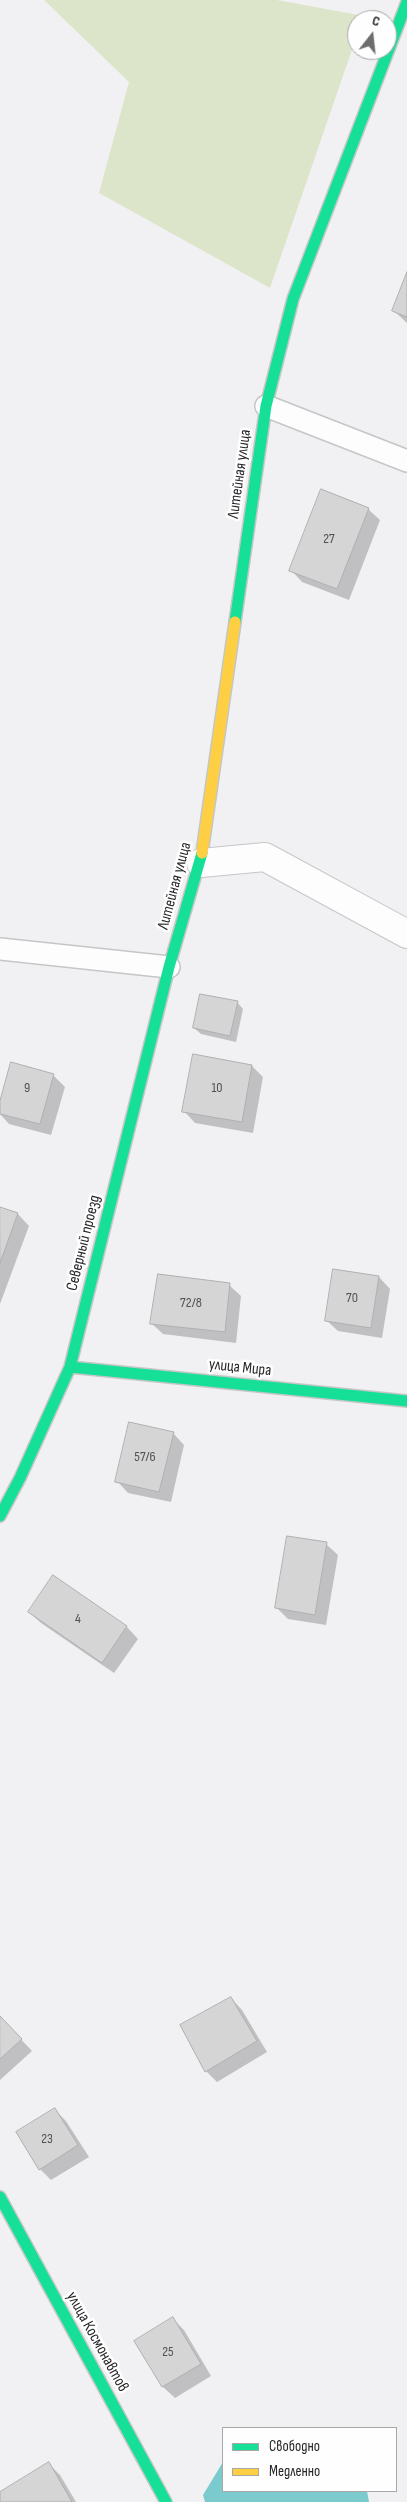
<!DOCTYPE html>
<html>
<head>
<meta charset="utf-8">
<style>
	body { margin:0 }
	#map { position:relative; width:407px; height:2502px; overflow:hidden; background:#f1f1f3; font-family:"Sofia Sans Condensed",sans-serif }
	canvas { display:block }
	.legend { position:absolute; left:222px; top:2427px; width:175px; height:65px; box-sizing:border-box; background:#fefeff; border:1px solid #a8a8a9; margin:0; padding:6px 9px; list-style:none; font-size:15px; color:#262628 }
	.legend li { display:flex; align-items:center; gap:10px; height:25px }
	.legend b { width:25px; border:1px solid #a8a8a9 }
	.north { position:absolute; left:347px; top:10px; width:50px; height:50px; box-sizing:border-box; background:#fefeff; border:1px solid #a8a8a9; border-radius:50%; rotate:16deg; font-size:14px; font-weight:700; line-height:20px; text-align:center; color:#262628 }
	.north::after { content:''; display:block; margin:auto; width:18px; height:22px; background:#6d6d6f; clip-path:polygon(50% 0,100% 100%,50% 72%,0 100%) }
</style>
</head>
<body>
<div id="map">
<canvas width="407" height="2502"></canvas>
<ul class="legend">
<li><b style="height:6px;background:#16e098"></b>Свободно</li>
<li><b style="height:6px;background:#ffcf43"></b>Медленно</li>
</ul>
<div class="north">С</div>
</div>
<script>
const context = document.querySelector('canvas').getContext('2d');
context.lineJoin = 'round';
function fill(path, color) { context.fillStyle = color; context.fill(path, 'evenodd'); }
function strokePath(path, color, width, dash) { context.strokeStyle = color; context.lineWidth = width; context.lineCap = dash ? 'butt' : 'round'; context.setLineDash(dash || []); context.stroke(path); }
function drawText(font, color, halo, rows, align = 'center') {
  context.font = font + ' "Sofia Sans Condensed",sans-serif'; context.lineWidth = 5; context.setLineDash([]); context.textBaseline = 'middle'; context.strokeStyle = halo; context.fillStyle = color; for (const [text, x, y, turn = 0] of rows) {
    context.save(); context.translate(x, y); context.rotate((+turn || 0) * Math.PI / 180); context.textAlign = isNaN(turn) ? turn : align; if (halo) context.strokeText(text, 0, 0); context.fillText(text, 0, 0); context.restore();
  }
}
fill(new Path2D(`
	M44,0H277L364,16L362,20H357V35L270,288L99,193L129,82Z`), '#dce5ca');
fill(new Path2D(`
	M223,2462V2491H367L369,2502H205L203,2495Z`), '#7bcace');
fill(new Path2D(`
	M407,276V323L394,311Z
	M368,509L380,520L349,600L302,582L291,570Z
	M237,1002L243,1009L236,1042L201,1034L194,1028Z
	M252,1066L263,1077L253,1133L195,1123L184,1111Z
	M53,1075L65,1087L51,1135L9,1124L0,1114V1106Z
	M0,1208L18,1214L29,1226L0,1304Z
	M379,1277L390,1289L382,1338L338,1331L326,1320Z
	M229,1285L241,1296L236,1343L163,1334L151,1323Z
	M173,1433L184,1445L171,1502L128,1493L117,1481Z
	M326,1544L338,1555L326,1625L288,1619L277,1608Z
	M53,1577L127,1627L138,1639L114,1673L41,1623L29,1612Z
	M231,1998L242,2010L267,2052L217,2082L206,2071Z
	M0,2017L32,2051L0,2080Z
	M55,2110L66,2121L89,2157L51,2180L40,2169Z
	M173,2319L184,2330L211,2376L175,2398L163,2387L136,2341Z
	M49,2464L60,2475L76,2502H0V2493Z`), '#0003');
const building = new Path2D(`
	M407,272V317L392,311Z
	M321,489L369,508L337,589L289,571Z
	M200,994L238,1001L230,1036L193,1028Z
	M193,1054L252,1065L242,1122L182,1112Z
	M11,1062L54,1074L40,1124L0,1114V1101Z
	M0,1207L18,1213L0,1263Z
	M333,1269L379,1276L371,1328L325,1321Z
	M158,1274L230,1283L225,1332L150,1324Z
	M129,1422L174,1432L159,1492L115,1482Z
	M287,1536L327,1542L315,1615L275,1608Z
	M53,1575L127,1626L102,1663L28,1612Z
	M231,1997L257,2041L205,2072L180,2025Z
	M0,2016L22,2039L0,2059Z
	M55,2108L78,2145L39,2170L16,2132Z
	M173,2317L201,2364L162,2387L134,2341Z
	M49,2462L72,2502H0V2492Z`);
fill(building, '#d5d5d6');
strokePath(building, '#afaeb0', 1);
const lane = new Path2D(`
	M266,406L407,461
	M0,949L169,967`);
const street = new Path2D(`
	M201,863L265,857L407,934`);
const fast = new Path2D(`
	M235,622L266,406L293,299L407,2
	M70,1367L407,1401
	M0,1516L20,1478L70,1367L169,967L202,853
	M0,2197L166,2502`);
const slow = new Path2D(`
	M202,853L235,622`);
strokePath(lane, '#c5c6c7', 24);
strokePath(street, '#c5c6c7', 30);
strokePath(fast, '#c5c6c7', 14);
strokePath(slow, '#c5c6c7', 14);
strokePath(lane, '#fdfdfd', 21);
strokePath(street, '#fdfdfd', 28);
strokePath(fast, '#16e098', 11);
strokePath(slow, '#ffcf43', 11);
drawText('14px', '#525254', null, [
	["27",329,539],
	["9",27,1088],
	["10",217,1088],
	["70",352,1298],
	["72/8",191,1303],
	["57/6",145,1457],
	["4",78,1619],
	["23",47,2139],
	["25",168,2352]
]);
drawText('16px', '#262628', '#fefeff', [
	["Литейная улица",240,474,-82],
	["Литейная улица",175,886,-75],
	["Северный проезд",84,1243,-76],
	["улица Мира",240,1368,6],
	["улица Космонавтов",97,2342,61]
]);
</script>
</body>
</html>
